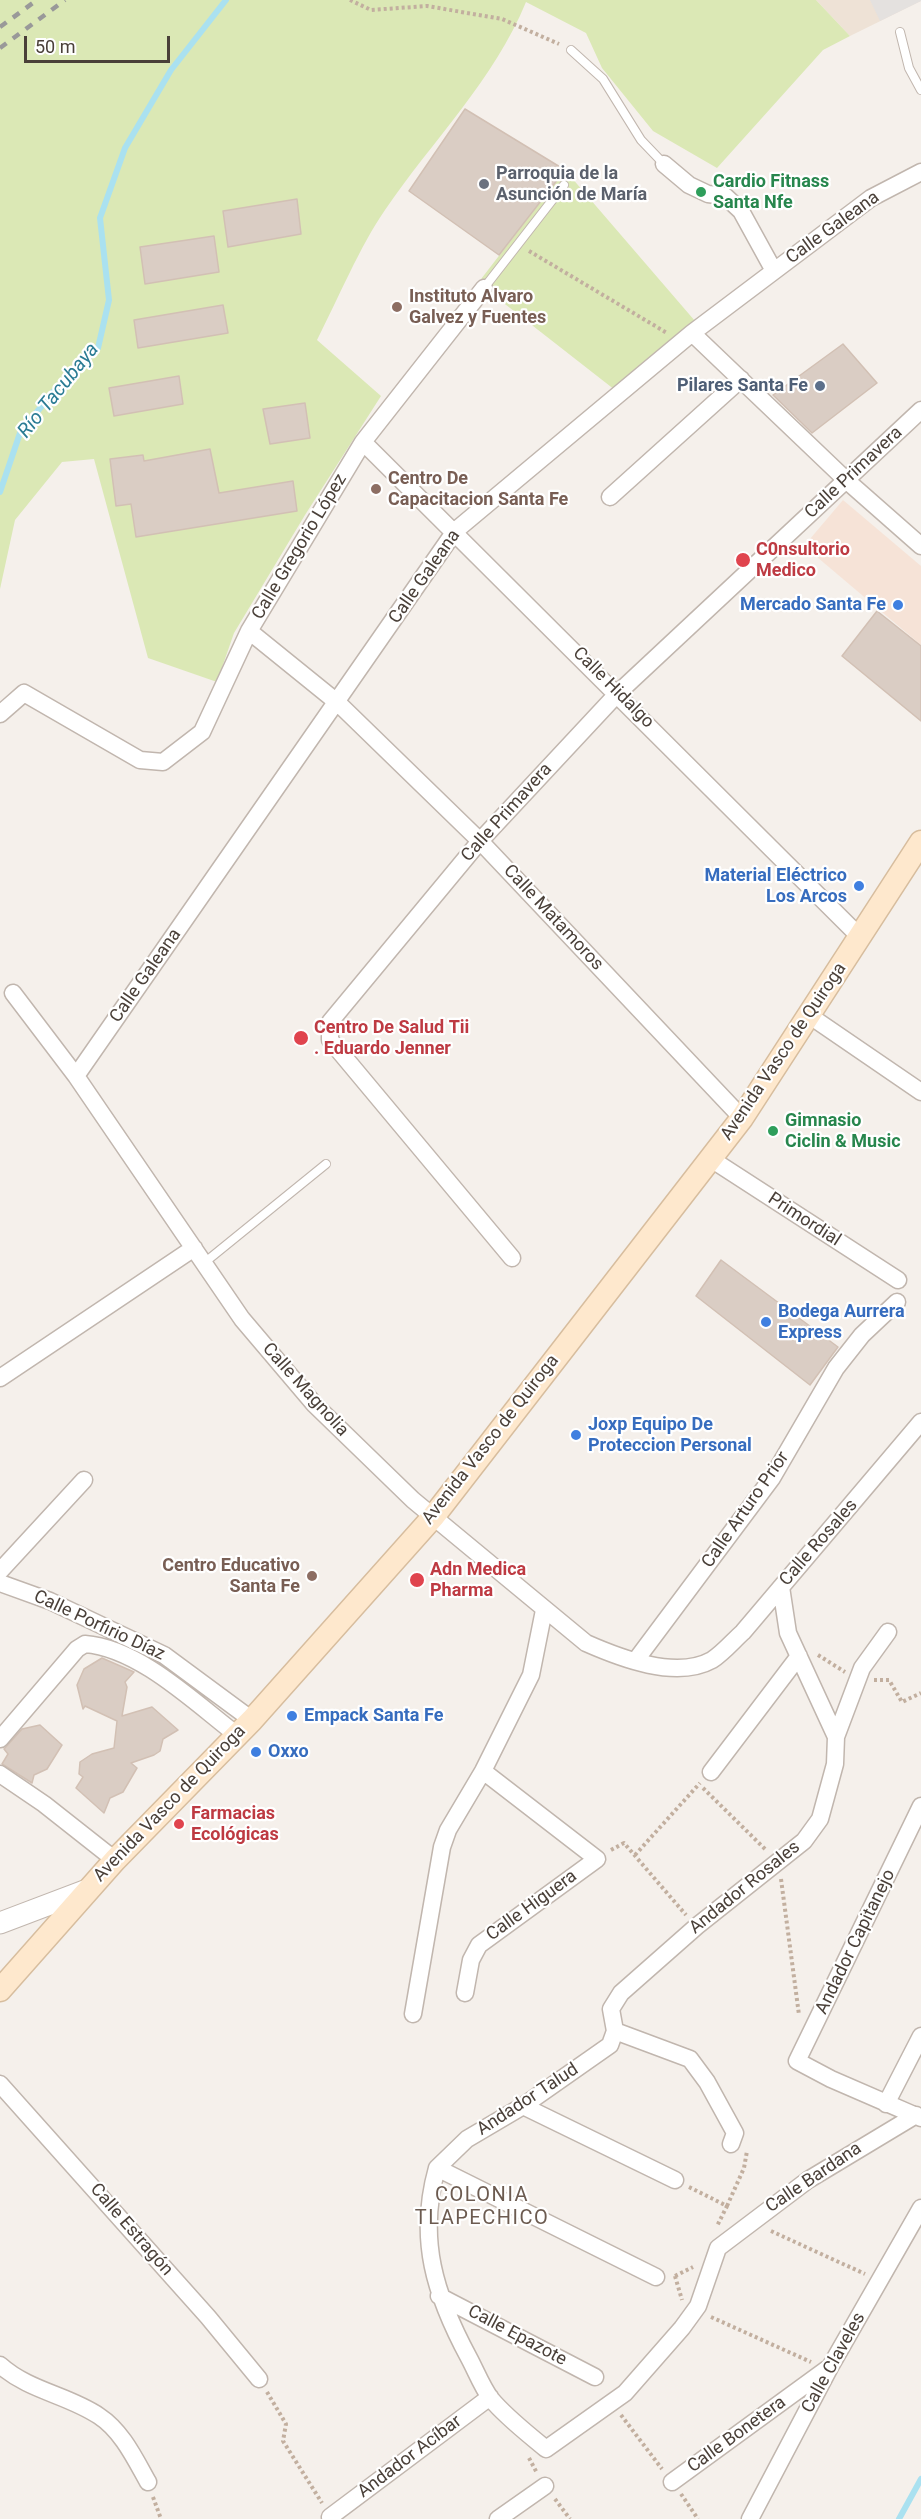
<!DOCTYPE html>
<html>
<head>
<meta charset="utf-8">
<style>
	body { margin:0 }
	#map { position:relative; width:921px; height:2519px; overflow:hidden; background:#f5f0eb; font-family:Roboto,sans-serif }
	canvas { display:block }
	.scale { position:absolute; left:24px; top:36px; width:146px; height:27px; box-sizing:border-box; border:3px solid #4a4039; border-top:0; padding-left:8px; font-size:18px; line-height:21px; white-space:nowrap; color:#4a4039; -webkit-text-stroke:4px #fff; paint-order:stroke }
</style>
</head>
<body>
<div id="map">
<canvas width="921" height="2519"></canvas>
<div class="scale">50 m</div>
</div>
<script>
const context = document.querySelector('canvas').getContext('2d');
context.lineJoin = 'round';
function fill(path, color) { context.fillStyle = color; context.fill(path, 'evenodd'); }
function strokePath(path, color, width, dash) { context.strokeStyle = color; context.lineWidth = width; context.lineCap = dash ? 'butt' : 'round'; context.setLineDash(dash || []); context.stroke(path); }
function drawText(font, color, halo, rows, align = 'center') {
  context.font = font + ' Roboto,sans-serif'; context.lineWidth = 4.5; context.setLineDash([]); context.textBaseline = 'middle'; context.strokeStyle = halo; context.fillStyle = color; for (const [text, x, y, turn = 0] of rows) {
    context.save(); context.translate(x, y); context.rotate((+turn || 0) * Math.PI / 180); context.textAlign = isNaN(turn) ? turn : align; if (halo) context.strokeText(text, 0, 0); context.fillText(text, 0, 0); context.restore();
  }
}
fill(new Path2D(`
	M843,500L921,566V645L804,546Z`), '#f6e3d7');
fill(new Path2D(`
	M816,0H921V1L850,36Z`), '#eee2d6');
fill(new Path2D(`
	M0,0H816L850,36L823,50L717,168L653,131L602,68L586,33L526,2C494,80 432,141 385,210C360,246 338,299 317,340L381,396L305,515L234,633L217,682L148,658L94,459L62,462L15,520L0,589Z
	M565,170L695,321L615,390L478,283Z`), '#dbe8b5');
fill(new Path2D(`
	M870,0H921V1L880,21Z`), '#e4e1df');
strokePath(new Path2D(`
	M0,492L20,433L53,392L98,348L109,300L100,218L125,148L171,70L226,0
	M899,2519L921,2479`), '#aae1f0', 6);
const building = new Path2D(`
	M465,109L565,170L499,255L409,191Z
	M297,199L301,234L228,247L223,211Z
	M214,236L219,272L145,284L140,247Z
	M223,305L228,333L138,348L134,320Z
	M843,344L877,383L812,433L773,395Z
	M179,376L183,404L114,416L109,388Z
	M305,403L310,438L270,444L263,409Z
	M210,449L219,493L293,481L297,511L136,537L131,504L116,506L110,459L143,455L144,461Z
	M877,611L921,646V721L842,656Z
	M721,1260L838,1347L810,1385L696,1296Z
	M102,1658L134,1672L125,1682L127,1687L122,1716L152,1707L178,1730L163,1739L160,1751L154,1755L131,1763L137,1768L123,1792L110,1798L104,1813L76,1788L83,1777L79,1774L80,1762L92,1754L114,1748L117,1721L85,1706L83,1709L77,1685L84,1669Z
	M40,1725L62,1745L47,1769L34,1775L32,1783L2,1764L8,1754L4,1749L22,1729Z`);
fill(building, '#dacdc4');
strokePath(building, '#d2c0b4', 1.5);
const service = new Path2D(`
	M900,32L909,68L921,90
	M571,50L603,79L641,140L664,164
	M484,288L564,185
	M204,1263L326,1164`);
const minor = new Path2D(`
	M664,164L689,185L708,194L725,196L741,211L774,271
	M692,333L846,480L921,546
	M363,442L860,937
	M610,497L741,379
	M249,631L338,703L480,841L742,1118
	M0,714L24,693L140,760L163,762L202,732L249,631L363,442L484,288
	M13,993L76,1076L242,1319L315,1405L413,1500L586,1643C620,1658 676,1680 712,1660C723,1653 734,1640 743,1632L921,1422
	M810,1016L921,1092
	M76,1076L455,531L692,333L871,198L921,172
	M711,1159L898,1280
	M512,1258L330,1040V1022L480,841L618,693L921,410
	M0,1378L194,1248
	M0,1571L84,1480
	M0,1583L50,1601L164,1655L252,1720
	M636,1660L772,1478L836,1368L862,1335L897,1302
	M836,1737L862,1668L888,1632
	M0,1739L77,1649L85,1644C139,1648 195,1703 237,1735
	M711,1772L799,1656
	M0,1774L44,1804L115,1860
	M921,1806L797,2061L831,2079L921,2118
	M465,1993L471,1960L479,1945L597,1859L483,1771
	M413,2014L442,1847L448,1830L483,1771L531,1675L544,1610
	M615,2031L611,2009L621,1993L697,1926L804,1841L820,1819L835,1764L836,1737L788,1633L781,1587
	M615,2031L690,2059L707,2082L735,2133L731,2144
	M0,2084L208,2317L259,2379
	M886,2104L921,2036
	M523,2106L675,2180
	M437,2168C417,2239 435,2295 469,2358C476,2371 482,2387 491,2399C507,2418 527,2433 546,2449L625,2393L682,2328L698,2306L718,2248L808,2180L916,2115
	M437,2168L656,2277
	M437,2168L467,2139L523,2106L610,2045L615,2031
	M439,2296L595,2377
	M0,2365C29,2391 68,2395 99,2416C122,2431 135,2459 148,2482
	M672,2482L827,2369
	M330,2517L490,2397
	M498,2519L545,2486
	M750,2519L830,2367L921,2208`);
const tertiary = new Path2D(`
	M0,1923L87,1890`);
const secondary = new Path2D(`
	M0,1990L115,1860L252,1720L433,1517L742,1118L921,842`);
strokePath(service, '#c1b6ae', 10);
strokePath(minor, '#c1b6ae', 19);
strokePath(tertiary, '#c1b6ae', 23);
strokePath(secondary, '#d7bd9e', 25);
strokePath(new Path2D(`
	M350,0L371,10L427,6L502,19L559,44
	M529,251L667,333
	M818,1655L845,1672
	M874,1680H889L902,1702L921,1693
	M703,1788L766,1850
	M611,1850L624,1843L686,1915
	M635,1855L700,1783
	M781,1879L799,2015
	M689,2187L727,2206L717,2226
	M727,2206L744,2168L747,2151
	M771,2231L865,2274
	M675,2276L693,2267
	M675,2276L682,2300
	M711,2317L811,2362
	M267,2392L286,2424L283,2441L322,2503
	M621,2415L662,2469
	M529,2458L537,2473
	M681,2494L698,2519
	M153,2497L161,2519
	M555,2499L570,2519`), '#c2af9f', 4, [3, 3]);
strokePath(service, '#fff', 8);
strokePath(minor, '#fff', 16);
strokePath(tertiary, '#fff', 21);
strokePath(secondary, '#fee8cd', 22);
strokePath(new Path2D(`
	M0,27L37,0
	M0,48L65,0`), '#999', 4.5, [8, 8]);
for (const [x, y, r, color] of [
	[484,184,6,"#6b7280"],
	[701,192,6,"#2e9e5b"],
	[397,307,6,"#8d6e63"],
	[820,386,6,"#5c6f8a"],
	[376,489,6,"#8d6e63"],
	[743,560,8,"#e0444e"],
	[898,605,6,"#3f7fe0"],
	[859,886,6,"#3f7fe0"],
	[301,1038,8,"#e0444e"],
	[773,1131,6,"#2e9e5b"],
	[766,1322,6,"#3f7fe0"],
	[576,1435,6,"#3f7fe0"],
	[312,1576,6,"#8d6e63"],
	[417,1580,8,"#e0444e"],
	[292,1716,6,"#3f7fe0"],
	[256,1752,6,"#3f7fe0"],
	[179,1824,6,"#e0444e"]
]) { const dot = new Path2D(); dot.arc(x, y, r, 0, 2 * Math.PI); context.fillStyle = color; context.fill(dot); strokePath(dot, '#fff', 2); }
drawText('bold 18px', '#5b616d', '#fff', [
	["Parroquia de la",496,174],
	["Asunción de María",496,195]
], 'left');
drawText('bold 18px', '#27864d', '#fff', [
	["Cardio Fitnass",713,182],
	["Santa Nfe",713,203],
	["Gimnasio",785,1121],
	["Ciclin & Music",785,1142]
], 'left');
drawText('18px', '#4a4039', '#fff', [
	["Calle Galeana",833,228,-36],
	["Calle Primavera",854,473,-43],
	["Calle Gregorio López",300,547,-59],
	["Calle Galeana",425,577,-55],
	["Calle Hidalgo",613,688,45],
	["Calle Primavera",507,813,-48],
	["Calle Matamoros",553,918,47],
	["Calle Galeana",146,976,-55],
	["Avenida Vasco de Quiroga",784,1052,-56],
	["Primordial",804,1220,33],
	["Calle Magnolia",305,1390,48],
	["Avenida Vasco de Quiroga",491,1440,-52],
	["Calle Arturo Prior",746,1510,-55],
	["Calle Rosales",819,1543,-49],
	["Calle Porfirio Díaz",99,1626,25],
	["Avenida Vasco de Quiroga",170,1804,-46],
	["Andador Rosales",745,1888,-39],
	["Calle Higuera",532,1906,-36],
	["Andador Capitanejo",856,1942,-64],
	["Andador Talud",528,2100,-33],
	["Calle Bardana",814,2178,-34],
	["Calle Estragón",131,2230,49],
	["Calle Epazote",517,2336,28],
	["Calle Claveles",834,2363,-61],
	["Calle Bonetera",737,2435,-36],
	["Andador Acíbar",410,2457,-37]
]);
drawText('bold 18px', '#785e54', '#fff', [
	["Instituto Alvaro",409,297],
	["Galvez y Fuentes",409,318],
	["Centro De",388,479],
	["Capacitacion Santa Fe",388,500],
	["Centro Educativo",300,1566,"right"],
	["Santa Fe",300,1587,"right"]
], 'left');
drawText('bold 18px', '#4e5e75', '#fff', [
	["Pilares Santa Fe",808,386]
], 'right');
drawText('bold 18px', '#be3a42', '#fff', [
	["C0nsultorio",756,550],
	["Medico",756,571],
	["Centro De Salud Tii",314,1028],
	[". Eduardo Jenner",314,1049],
	["Adn Medica",430,1570],
	["Pharma",430,1591],
	["Farmacias",191,1814],
	["Ecológicas",191,1835]
], 'left');
drawText('bold 18px', '#366cbe', '#fff', [
	["Mercado Santa Fe",886,605,"right"],
	["Material Eléctrico",847,876,"right"],
	["Los Arcos",847,897,"right"],
	["Bodega Aurrera",778,1312],
	["Express",778,1333],
	["Joxp Equipo De",588,1425],
	["Proteccion Personal",588,1446],
	["Empack Santa Fe",304,1716],
	["Oxxo",268,1752]
], 'left');
drawText('italic 20px', '#2b7c94', '#fff', [
	["Río Tacubaya",59,391,-51]
]);
context.letterSpacing = '1.5px';
drawText('20px', '#6c5b50', '#fff', [
	["COLONIA",482,2196],
	["TLAPECHICO",482,2219]
]);
context.letterSpacing = '0px';
</script>
</body>
</html>
